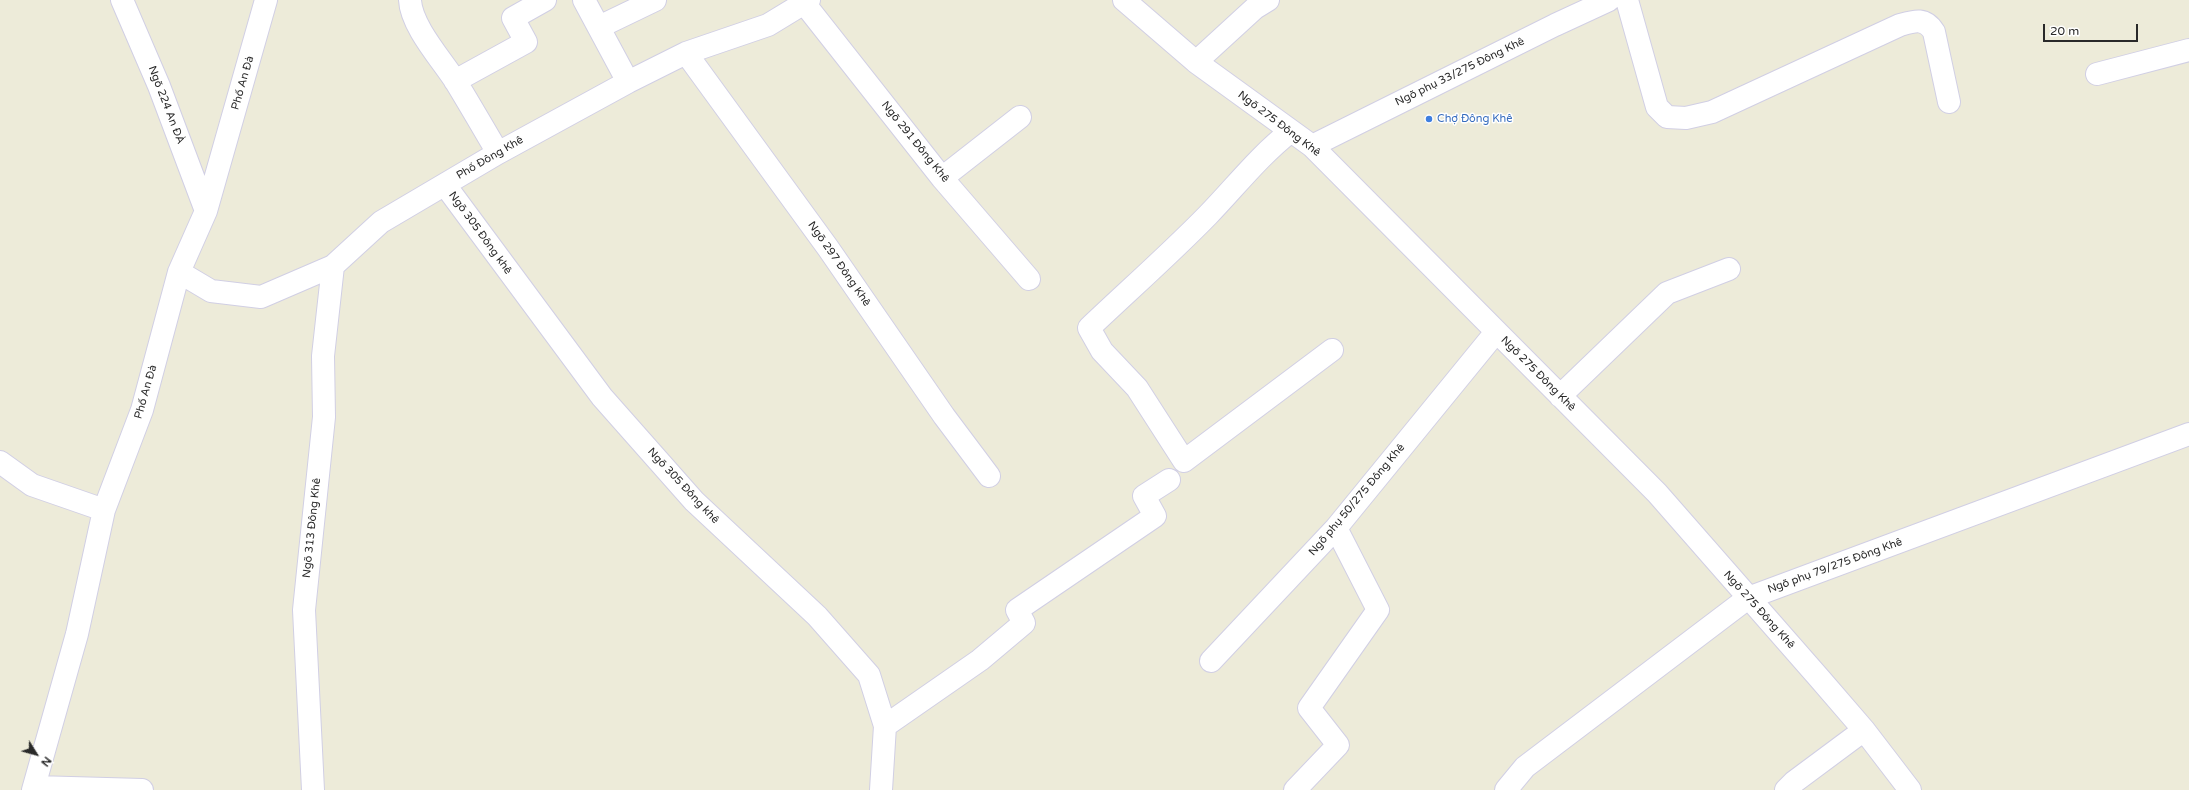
<!DOCTYPE html>
<html>
<head>
<meta charset="utf-8">
<style>
	body { margin:0 }
	#map { position:relative; width:2189px; height:790px; overflow:hidden; background:#edebd9; font-family:"Varela Round",sans-serif }
	canvas { display:block }
	.north { position:absolute; left:16px; top:734px; width:40px; height:40px; -webkit-text-stroke:3px #fff; paint-order:stroke; rotate:127deg; font-size:11px; font-weight:700; line-height:16px; text-align:center; color:#292929 }
	.north::after { content:''; display:block; margin:auto; width:14px; height:18px; background:#292929; clip-path:polygon(50% 0,100% 100%,50% 72%,0 100%) }
	.scale { position:absolute; left:2043px; top:24px; width:95px; height:18px; box-sizing:border-box; border:2px solid #292929; border-top:0; padding-left:5px; font-size:12px; line-height:14px; white-space:nowrap; color:#292929; -webkit-text-stroke:3px #fff; paint-order:stroke }
</style>
</head>
<body>
<div id="map">
<canvas width="2189" height="790"></canvas>
<div class="north">N</div>
<div class="scale">20 m</div>
</div>
<script>
const context = document.querySelector('canvas').getContext('2d');
context.lineJoin = 'round';
function strokePath(path, color, width, dash) { context.strokeStyle = color; context.lineWidth = width; context.lineCap = dash ? 'butt' : 'round'; context.setLineDash(dash || []); context.stroke(path); }
function drawText(font, color, halo, rows, align = 'center') {
  context.font = font + ' "Varela Round",sans-serif'; context.lineWidth = 3; context.setLineDash([]); context.textBaseline = 'middle'; context.strokeStyle = halo; context.fillStyle = color; for (const [text, x, y, turn = 0] of rows) {
    context.save(); context.translate(x, y); context.rotate((+turn || 0) * Math.PI / 180); context.textAlign = isNaN(turn) ? turn : align; if (halo) context.strokeText(text, 0, 0); context.fillText(text, 0, 0); context.restore();
  }
}
const minor = new Path2D(`
	M122,0L159,86L206,211
	M410,0C411,26 442,60 456,82C470,105 484,129 498,153
	M584,0L628,82
	M1124,0L1196,62L1312,146L1657,493L1820,679L1864,730L1910,790
	M1627,0L1657,107L1667,117L1686,118L1712,112L1900,25C1914,21 1925,17 1934,32L1949,102
	M804,3L942,178L1029,279
	M599,27L655,0
	M686,53L828,248L944,416L989,476
	M1196,62L1255,8L1268,0
	M2097,74L2189,50
	M455,81L526,42L513,18L545,0
	M1291,131C1259,156 1236,186 1208,215C1170,254 1129,290 1089,328L1102,351L1137,388L1184,461L1332,350
	M1312,146L1555,25L1609,0
	M942,178L1020,117
	M445,185L602,397L694,501L817,616L869,675L885,726L881,790
	M179,272L211,291L261,297L333,266L381,222L498,153L628,82L686,53L768,25L809,0
	M1560,396L1667,293L1729,269
	M0,462L32,485L104,510
	M1211,661L1336,528L1496,332
	M885,726L980,660L1024,623L1017,610L1155,516L1144,496L1169,480
	M35,787L142,790
	M33,790L77,634L104,510L142,410L179,272L206,211L266,0
	M313,790L304,610L324,417L323,356L333,266
	M1295,790L1338,745L1309,708L1378,610L1336,528
	M1506,790L1525,767L1748,598L2189,434
	M1786,790L1794,782L1864,730`);
strokePath(minor, '#d1cfe4', 24);
strokePath(minor, '#fff', 22);
for (const [x, y, r, color] of [
	[1429,119,4,"#3f7fe0"]
]) { const dot = new Path2D(); dot.arc(x, y, r, 0, 2 * Math.PI); context.fillStyle = color; context.fill(dot); strokePath(dot, '#fff', 1.5); }
drawText('11px', '#292929', '#fff', [
	["Ngõ phụ 33/275 Đông Khê",1460,72,-26],
	["Phố An Đà",243,83,-74],
	["Ngõ 224 An ĐÀ",166,105,69],
	["Ngõ 275 Đông Khê",1279,124,37],
	["Ngõ 291 Đông Khê",915,142,51],
	["Phố Đông Khê",490,158,-30],
	["Ngõ 305 Đông khê",480,233,54],
	["Ngõ 297 Đông Khê",839,264,55],
	["Ngõ 275 Đông Khê",1538,374,45],
	["Phố An Đà",146,392,-74],
	["Ngõ 305 Đông khê",683,486,47],
	["Ngõ phụ 50/275 Đông Khê",1357,500,-50],
	["Ngõ 313 Đông Khê",312,528,-84],
	["Ngõ phụ 79/275 Đông Khê",1835,566,-20],
	["Ngõ 275 Đông Khê",1759,610,48]
]);
drawText('11px', '#366cbe', '#fff', [
	["Chợ Đông Khê",1437,119]
], 'left');
</script>
</body>
</html>
